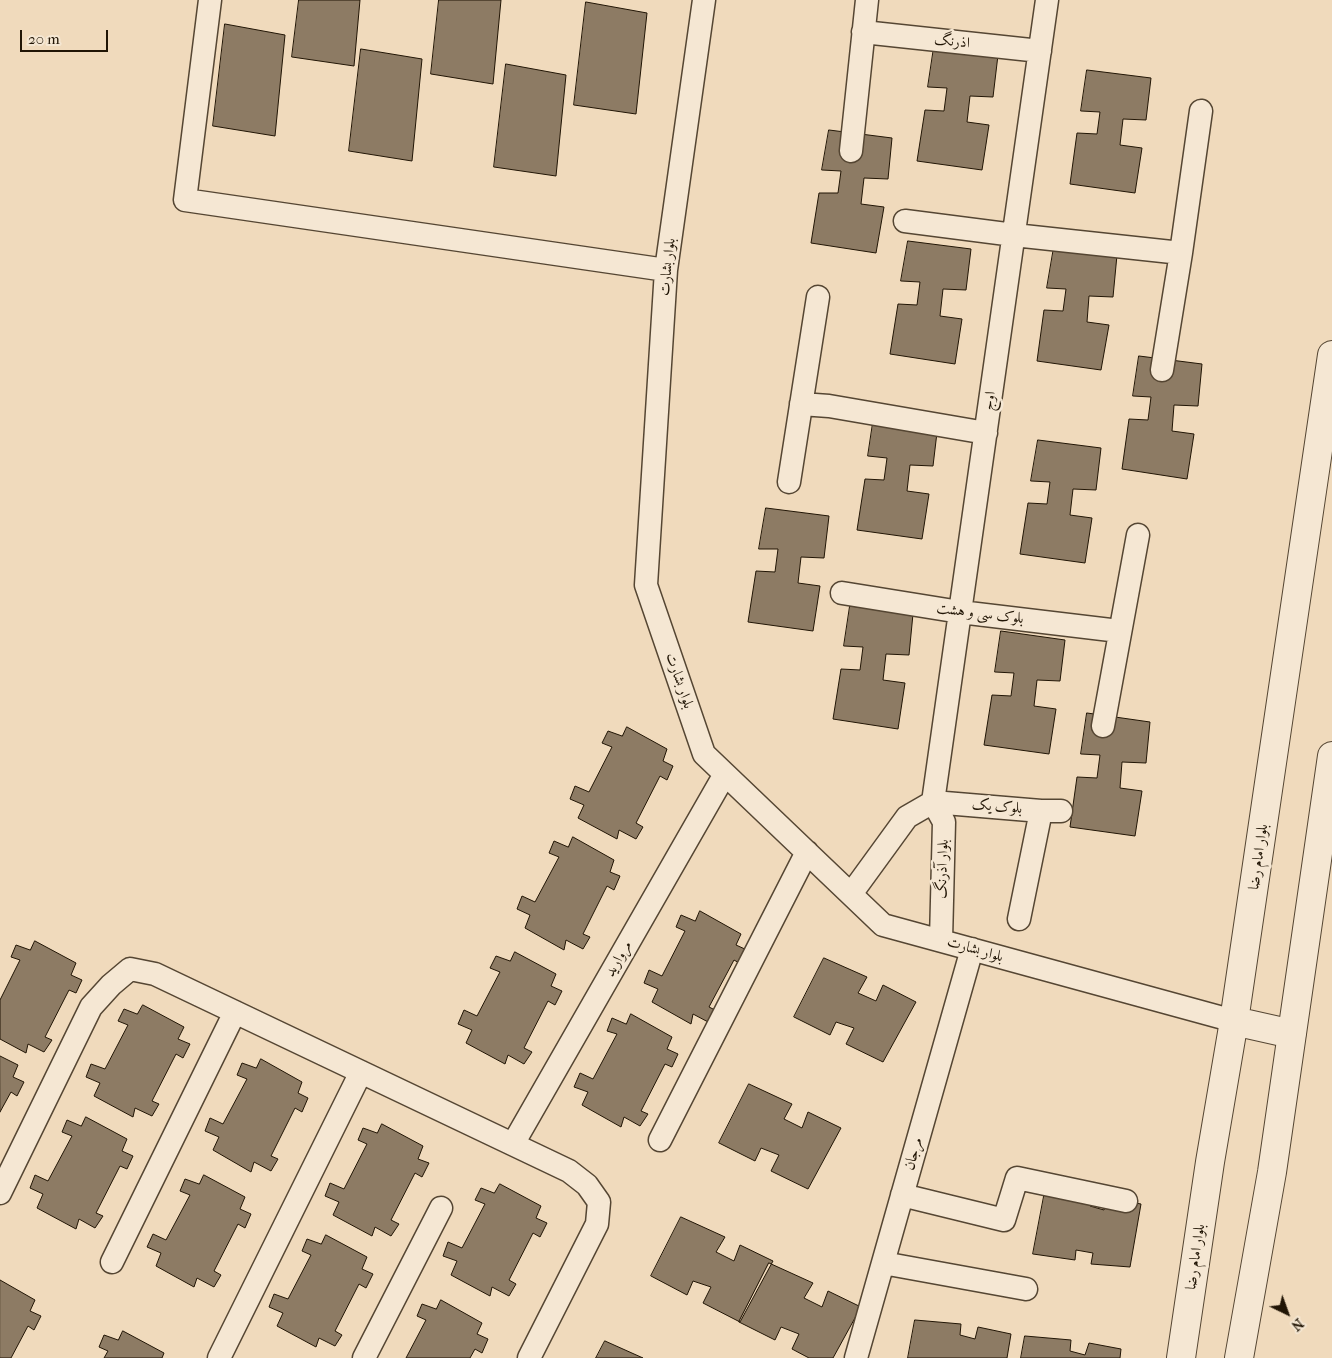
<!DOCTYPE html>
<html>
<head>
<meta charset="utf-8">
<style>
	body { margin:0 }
	#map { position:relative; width:1332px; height:1358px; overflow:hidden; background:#f0dabc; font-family:"IM FELL French Canon",serif }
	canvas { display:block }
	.north { position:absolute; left:1262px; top:1288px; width:50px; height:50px; -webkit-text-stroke:4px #f5e7d3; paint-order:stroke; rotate:138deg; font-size:14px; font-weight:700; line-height:20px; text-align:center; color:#211505 }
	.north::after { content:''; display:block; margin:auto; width:18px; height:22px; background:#211505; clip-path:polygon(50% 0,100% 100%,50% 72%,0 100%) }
	.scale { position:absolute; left:20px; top:30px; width:88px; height:22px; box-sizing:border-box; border:2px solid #211505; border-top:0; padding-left:6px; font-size:15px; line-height:18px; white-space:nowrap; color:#211505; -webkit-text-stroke:4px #f5e7d3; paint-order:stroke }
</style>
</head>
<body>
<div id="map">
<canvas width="1332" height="1358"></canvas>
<div class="north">N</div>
<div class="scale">20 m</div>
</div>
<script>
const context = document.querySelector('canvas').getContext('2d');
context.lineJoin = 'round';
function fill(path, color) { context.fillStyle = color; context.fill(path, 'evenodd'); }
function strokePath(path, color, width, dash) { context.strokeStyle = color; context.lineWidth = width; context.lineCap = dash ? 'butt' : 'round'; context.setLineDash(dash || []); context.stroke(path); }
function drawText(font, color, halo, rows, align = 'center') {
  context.font = font + ' "IM FELL French Canon",Amiri,serif'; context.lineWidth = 5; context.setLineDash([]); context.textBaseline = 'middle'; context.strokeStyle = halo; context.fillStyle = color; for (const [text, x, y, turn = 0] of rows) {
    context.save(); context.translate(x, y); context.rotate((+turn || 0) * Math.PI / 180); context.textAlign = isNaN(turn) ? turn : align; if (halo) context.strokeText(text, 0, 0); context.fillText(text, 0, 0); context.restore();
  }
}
const building = new Path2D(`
	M299,0H360L354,66L292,57Z
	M439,0H501L493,84L431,74Z
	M586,2L647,13L636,114L574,105Z
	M225,24L285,35L275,136L213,126Z
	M934,47L998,55L993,97L970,96L967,122L989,125L982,170L917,161L925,110L944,111L947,88L928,87Z
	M361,49L422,59L412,161L349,151Z
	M506,64L566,75L556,176L494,167Z
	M1087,70L1151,78L1146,120L1123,119L1120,145L1142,148L1135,193L1070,184L1077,133L1097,134L1100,112L1081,111Z
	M829,130L892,138L888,179L864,178L861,204L884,207L876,253L811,243L819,193H838L841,171L822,170Z
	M908,241L971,249L966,290L943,289L940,316L962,319L955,364L890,354L898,304L917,305L920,282L901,281Z
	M1054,247L1117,255L1113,297L1089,296L1087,322L1109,325L1101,370L1037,361L1044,310L1063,311L1066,289L1047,288Z
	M1139,356L1202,364L1198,406L1174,405L1172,431L1194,434L1187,479L1122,469L1129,419L1148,420L1151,397L1133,396Z
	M874,416L938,424L933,466L910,465L907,491L929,494L922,539L857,530L865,479L884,480L887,458L868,456Z
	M1038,440L1101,448L1096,490L1073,489L1070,515L1092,518L1085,563L1020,554L1028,503L1047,504L1050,482L1031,481Z
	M766,508L829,516L824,558L801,557L798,583L820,586L813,631L748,622L756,571L775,572L778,549H759Z
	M850,606L913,614L909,655L886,654L883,680L905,683L898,729L833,719L841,669L860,670L863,647L844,646Z
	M1001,631L1065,640L1060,681L1037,680L1034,706L1056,709L1049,754L984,745L992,695L1011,696L1014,673L995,672Z
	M1087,713L1150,722L1146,763L1122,762L1120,788L1142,791L1135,836L1070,827L1077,777L1097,778L1100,755L1081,754Z
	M627,727L667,749L663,761L673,766L667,780L660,776L636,823L643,827L636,839L619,830L617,839L578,818L584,805L570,799L575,786L589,792L612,747L602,743L608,731L622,736Z
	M573,837L614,860L610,872L620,876L614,890L607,886L583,934L590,937L583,949L566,940L564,950L525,928L530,915L517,909L522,896L535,902L559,857L549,853L554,841L568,847Z
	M700,911L741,934L736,945L747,950L741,964L734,960L709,1007L717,1011L710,1023L693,1014L691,1024L652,1002L658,989L644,983L649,970L662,976L685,931L676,927L681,915L695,921Z
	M35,941L76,963L71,975L82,980L76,993L69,990L45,1037L52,1040L44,1052L28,1044L26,1053L0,1039V1000L20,960L11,957L16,945L30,950Z
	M515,952L556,974L551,986L562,991L555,1005L548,1001L524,1048L532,1052L524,1064L508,1055L505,1064L466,1043L472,1030L458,1024L464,1010L477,1016L500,972L490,968L496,956L510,961Z
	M824,958L867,977L858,993L876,1001L883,985L916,1002L883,1062L846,1044L854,1028L836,1022L830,1035L794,1017Z
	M143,1005L184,1027L178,1039L190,1044L183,1058L176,1054L152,1101L159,1104L152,1116L135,1108L133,1117L94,1096L100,1083L86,1077L91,1064L105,1069L128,1025L118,1021L124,1009L137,1014Z
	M631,1014L672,1037L667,1049L678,1054L672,1067L665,1064L641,1111L648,1114L640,1126L624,1117L621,1127L582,1105L588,1092L574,1087L580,1073L593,1079L617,1034L607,1031L612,1018L626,1024Z
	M0,1056L18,1065L13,1077L24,1082L17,1096L11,1092L0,1112Z
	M261,1059L302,1082L298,1093L308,1098L302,1112L295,1108L271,1156L278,1159L271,1171L254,1162L251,1172L213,1150L219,1137L205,1131L210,1118L223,1124L247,1079L237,1075L242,1063L256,1068Z
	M749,1084L792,1104L784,1119L802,1128L808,1112L841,1128L808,1189L771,1171L779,1155L761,1148L755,1161L719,1143Z
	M86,1117L127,1139L122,1151L133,1156L127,1169L120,1166L96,1213L103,1216L95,1228L79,1219L76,1229L37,1208L43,1194L30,1188L35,1175L48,1181L72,1136L62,1132L67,1120L81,1126Z
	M382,1124L423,1146L418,1159L429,1163L422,1177L415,1173L391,1220L399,1224L391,1236L375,1227L372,1236L333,1215L339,1202L325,1196L330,1183L344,1189L367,1144L358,1140L363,1128L377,1133Z
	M204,1175L245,1197L240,1209L251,1214L245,1228L238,1224L214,1271L221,1275L214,1287L197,1278L194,1287L156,1266L161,1253L147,1247L153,1234L166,1240L190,1195L180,1191L185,1179L199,1184Z
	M500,1184L541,1206L536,1218L547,1223L540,1237L533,1233L509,1280L516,1284L509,1296L492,1287L490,1296L451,1275L457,1261L443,1256L448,1242L462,1248L485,1204L475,1200L481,1188L494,1193Z
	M1045,1191L1090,1195V1206L1104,1210L1108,1198L1141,1204L1130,1267L1091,1264L1093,1253L1076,1250L1075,1260L1033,1254Z
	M681,1217L725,1237L716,1252L734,1261L740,1245L773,1261L740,1322L703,1303L711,1287L693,1281L687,1295L651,1276Z
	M326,1235L367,1257L362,1269L373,1274L366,1288L359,1284L335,1331L342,1335L335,1346L319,1338L316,1347L277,1326L283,1313L269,1307L274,1294L288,1299L311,1255L302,1251L307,1239L321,1244Z
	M769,1263L813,1283L804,1298L822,1307L828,1291L861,1307L833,1358H809L792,1349L799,1334L781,1327L775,1340L739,1322Z
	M0,1280L35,1300L30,1311L41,1316L34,1330L28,1326L11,1358H0Z
	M441,1300L482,1323L477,1334L488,1339L482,1353L475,1349L470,1358H406L426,1320L417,1316L422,1304L436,1309Z
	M915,1320L961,1324L960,1335L975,1339L978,1327L1011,1334L1007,1358H908Z
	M123,1331L164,1353L162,1358H104L108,1351L99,1347L104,1335L118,1340Z
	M1025,1336L1071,1340L1070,1351L1085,1355L1089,1343L1121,1349L1120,1358H1021Z
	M605,1341L643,1358H596Z`);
fill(building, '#8d7b64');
strokePath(building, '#211505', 1);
const minor = new Path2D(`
	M210,0L185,200L666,270
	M704,0L666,270L646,585L704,754L883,925L1234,1021
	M863,32L1040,51
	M851,151L867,0
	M905,221L1014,235L1181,253
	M1162,370L1181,253L1201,111
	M801,404L829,406L986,433
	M789,482L818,297
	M842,593L960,612L1119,631
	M1103,726L1138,535
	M933,802L1047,0
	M933,802L944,822L941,940
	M933,802L1041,811H1061
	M851,894L907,817L933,802
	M1019,919L1041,811
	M660,1140L807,852
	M513,1144L725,774
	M0,1193L91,1007L111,985L130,969L155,974L569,1171L587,1185L599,1202L597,1224L529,1358
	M902,1195L1004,1220L1017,1178L1126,1201
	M112,1262L235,1012
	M883,1263L1026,1289
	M219,1358L361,1072
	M364,1358L441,1208
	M856,1358L972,949`);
const tertiary = new Path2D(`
	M1234,1021L1292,1034
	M1181,1358L1210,1162L1234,1021L1332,355
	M1239,1358L1272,1172L1332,756`);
strokePath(minor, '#554633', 25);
strokePath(tertiary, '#554633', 30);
strokePath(minor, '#f5e7d3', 22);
strokePath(tertiary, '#f5e7d3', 28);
drawText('15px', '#211505', '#f5e7d3', [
	["اذرنگ",952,42,6],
	["بلوار بشارت",668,267,-84],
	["اوج",990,401,-82],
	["بلوک سی و هشت",980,614,7],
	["بلوار بشارت",679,681,71],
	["بلوک یک",997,807,5],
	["بلوار امام رضا",1259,857,-82],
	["بلوار آذرنگ",943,869,-88],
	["بلوار بشارت",975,950,16],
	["مروارید",619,959,-60],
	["مرجان",914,1154,-74],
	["بلوار امام رضا",1196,1257,-82]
]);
</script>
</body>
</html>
